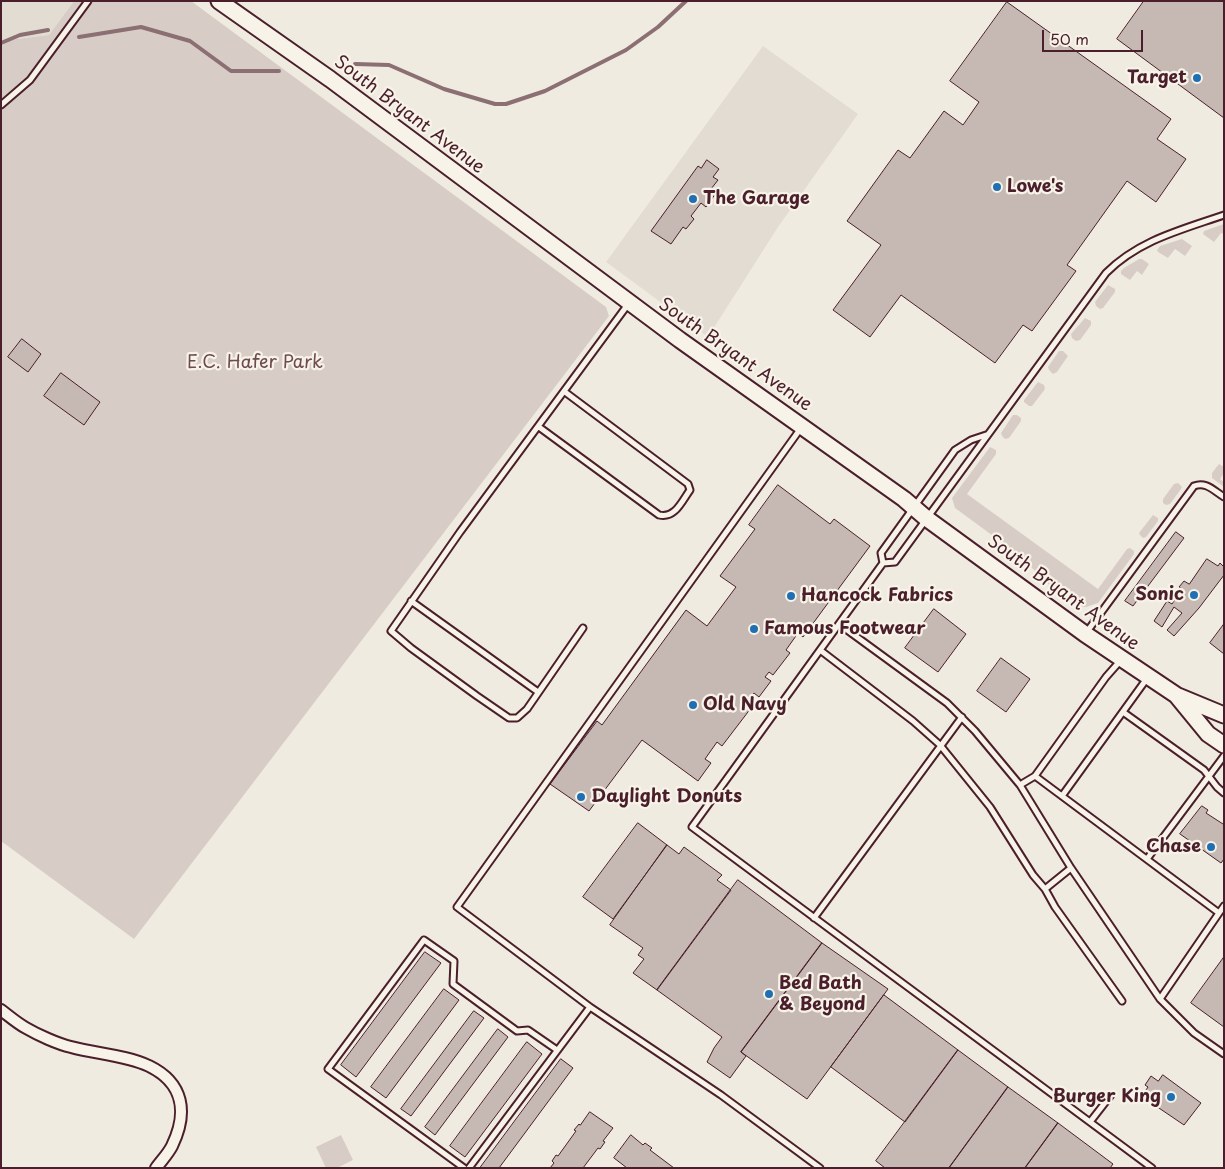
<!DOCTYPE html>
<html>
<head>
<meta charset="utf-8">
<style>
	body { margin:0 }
	#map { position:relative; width:1225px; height:1169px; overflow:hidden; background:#f0ebe0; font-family:"Playpen Sans",sans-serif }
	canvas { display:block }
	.frame { position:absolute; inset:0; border:2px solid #4a1f2b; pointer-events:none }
	.scale { position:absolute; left:1042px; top:30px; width:101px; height:22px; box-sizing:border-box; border:2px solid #4a1f2b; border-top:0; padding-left:6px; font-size:15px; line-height:18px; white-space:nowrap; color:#4a1f2b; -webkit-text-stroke:4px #f7f3e8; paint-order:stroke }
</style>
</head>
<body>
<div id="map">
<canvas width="1225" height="1169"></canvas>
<div class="frame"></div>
<div class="scale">50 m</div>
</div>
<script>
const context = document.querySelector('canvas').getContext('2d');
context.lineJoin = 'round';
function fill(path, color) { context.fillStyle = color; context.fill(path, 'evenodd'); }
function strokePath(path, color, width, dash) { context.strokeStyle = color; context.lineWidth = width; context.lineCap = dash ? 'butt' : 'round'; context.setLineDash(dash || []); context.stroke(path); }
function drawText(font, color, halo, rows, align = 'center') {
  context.font = font + ' "Playpen Sans",sans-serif'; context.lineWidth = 4.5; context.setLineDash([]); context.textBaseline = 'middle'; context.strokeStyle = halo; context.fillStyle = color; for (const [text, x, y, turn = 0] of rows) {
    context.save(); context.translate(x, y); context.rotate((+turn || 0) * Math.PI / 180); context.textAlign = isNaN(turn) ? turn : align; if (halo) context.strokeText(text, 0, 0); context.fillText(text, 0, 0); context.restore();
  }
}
fill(new Path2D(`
	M1,1H74L49,35L1,41Z
	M763,46L858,114L778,227L708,337L606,262Z`), '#e3dcd2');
fill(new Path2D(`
	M74,1H191L606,307L609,316L134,939L1,841V41L49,35Z
	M1224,224V234L1221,233L1214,242L1203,234L1204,231Z
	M1182,239L1192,246L1185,256L1175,249L1168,258L1158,252L1157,250L1160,246Z
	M1139,259H1142L1149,264L1142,275L1137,271L1130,280L1121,274V271L1124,268Z
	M1108,285L1115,289V292L1103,308L1100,309L1096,306L1095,302Z
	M1085,318L1091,321V325L1080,340L1076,341L1072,338L1071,334Z
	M1059,351H1063L1068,356L1057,372L1053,374L1049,370L1048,367Z
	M1038,382L1044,385L1045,389L1032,406H1029L1024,402V400Z
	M1013,415H1017L1021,418V421L1009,438L1005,439L1002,436L1001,433Z
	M990,447L996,450V454L967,494L1098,589L1127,549L1130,548L1134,551V554L1098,603L1086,607L1078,606L1049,585L1019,555L955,508L952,498Z
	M1219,464L1224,467V473L1220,479L1224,482V487L1212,478V473Z
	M1178,483L1182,487L1181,489L1170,504L1166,505L1163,503V499L1174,484Z
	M1153,515L1158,518V521L1146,537L1143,538L1140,535L1139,533Z
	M341,1135L353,1160L337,1168H326L316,1147Z`), '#d8cdc6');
strokePath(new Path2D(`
	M79,37L141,27L190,41L231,71H279
	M1,43L20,35L48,30
	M355,64L389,65L444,89L495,104H506L545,91L626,50L658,27L686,1`), '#8b6f72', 4);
const building = new Path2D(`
	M1144,1H1224V118L1117,39Z
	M1007,2L1171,119L1157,139L1186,159L1156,202L1127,181L1067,265L1076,271L1032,331L1023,325L995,363L901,295L870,337L833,310L881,245L847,221L898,150L910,158L944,111L963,125L979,102L950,81Z
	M707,160L719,169L713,177L718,180L711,189L716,193L706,207L701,203L691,216L694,219L686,229L683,227L671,244L651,231L698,166L701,168Z
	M22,339L41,354L28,372L8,357Z
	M61,373L100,402L84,425L44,396Z
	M778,485L830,524L834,519L870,546L803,637L798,633L786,650L790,653L773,675L769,672L765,677L771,681L759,697L754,693L746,705L751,708L722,746L717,742L705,759L711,763L698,781L642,740L589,811L550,784L597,721L602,725L686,610L707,626L736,587L720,576L755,529L749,525Z
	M1176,532L1184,538L1133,606L1125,601Z
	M1207,559L1218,566L1220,563L1224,567V575L1199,608L1174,636L1167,630L1182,613L1174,607L1162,627L1154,621L1167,601L1172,604L1182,589L1179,587L1184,581L1189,584Z
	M934,609L966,634L938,672L905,648Z
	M1224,624V654L1210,643Z
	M1001,658L1030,679L1006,712L977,691Z
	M1202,806L1208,810L1206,813L1223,824L1224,823V859L1221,863L1180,834Z
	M638,823L667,845L613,919L583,897Z
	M667,845L679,854L684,847L722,875L717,880L731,890L657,990L633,973L644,959L638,955L643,948L610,925Z
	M738,880L822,943L741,1052L746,1056L730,1078L707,1062L714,1048L722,1037L657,990Z
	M822,943L888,989L807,1099L741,1052Z
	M425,952L441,963L356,1077L341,1065Z
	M1224,957V1027L1191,1003Z
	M444,989L459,1000L386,1098L371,1087Z
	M884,995L958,1050L905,1122L831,1067Z
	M474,1011L484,1018L411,1116L401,1109Z
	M498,1029L508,1037L435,1135L425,1127Z
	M527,1042L542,1054L465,1157L450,1146Z
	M958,1050L1008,1087L949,1168H885L876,1161Z
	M561,1059L573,1068L499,1168H480Z
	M1163,1075L1201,1103L1184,1125L1153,1104L1155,1101L1144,1093L1148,1087L1145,1085L1151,1076L1158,1081Z
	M1008,1087L1058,1123L1025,1168H949Z
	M590,1112L613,1128L603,1141L605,1142L600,1149L598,1148L583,1168H550L554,1163L552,1161L556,1155L558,1156L576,1131L574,1130L579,1124L580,1125Z
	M1058,1123L1113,1164L1110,1168H1025Z
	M631,1135L643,1145L645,1143L652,1148L650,1150L674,1168H627L614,1158Z`);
fill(building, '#c6b8b3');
strokePath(building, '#4a1f2b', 1);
const lane = new Path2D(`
	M1,105L30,80L88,1
	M539,427L659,515C675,519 682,501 690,490L688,484L565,392
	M801,428L457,907L590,1007L721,1095L820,1168
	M883,563L881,553L955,450L971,440L986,435
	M411,601L538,692
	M839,624L947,703L975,731L1020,785L1071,868L1160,999L1194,1033L1224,1054
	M583,628L527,709L517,718H509L477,696L411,648L391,631L460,532L629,303
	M1086,633L1194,486C1206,481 1214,491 1224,497
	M820,650L913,721L940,745L990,807L1033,875L1045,889L1055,907L1122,1001
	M1123,712L1204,770L1217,787L1224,793
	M1035,776L1219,913L1160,999
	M1020,785L1035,776L1106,677L1121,660
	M1062,796L1148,677
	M1147,859L1224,756
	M1045,889L1071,868
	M1219,913L1224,906
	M814,918L962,717
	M1090,1122L1111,1095
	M464,1168L328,1069L424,940L454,961L453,984L517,1031L528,1030L557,1050
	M469,1168L590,1007
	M1152,1168L692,827L883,563L895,562L1106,273C1139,240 1181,230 1224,215`);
const street = new Path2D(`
	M1,1010C9,1016 17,1023 26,1028C38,1035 58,1044 71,1047C97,1054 125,1055 149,1066C184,1083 188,1113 172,1146C168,1154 161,1161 156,1168`);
const secondary = new Path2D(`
	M219,1L330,79L680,340L904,499L926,518L1085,634L1176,695L1208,734L1224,745
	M1178,696L1224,715`);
strokePath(lane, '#4a1f2b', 9);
strokePath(street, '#4a1f2b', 14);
strokePath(secondary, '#4a1f2b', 19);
strokePath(lane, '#f7f3e8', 5);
strokePath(street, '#f7f3e8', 10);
strokePath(secondary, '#f7f3e8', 15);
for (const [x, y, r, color] of [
	[1197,78,5,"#1f6fb2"],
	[997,187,5,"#1f6fb2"],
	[693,199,5,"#1f6fb2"],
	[1194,595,5,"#1f6fb2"],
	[791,596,5,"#1f6fb2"],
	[754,629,5,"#1f6fb2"],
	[693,705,5,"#1f6fb2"],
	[581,797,5,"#1f6fb2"],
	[1211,847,5,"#1f6fb2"],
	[769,994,5,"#1f6fb2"],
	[1171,1097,5,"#1f6fb2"]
]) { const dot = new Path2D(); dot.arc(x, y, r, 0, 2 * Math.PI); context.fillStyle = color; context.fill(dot); strokePath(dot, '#f7f3e8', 2); }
drawText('bold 18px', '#4a1f2b', '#f7f3e8', [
	["Target",1187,78,"right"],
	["Lowe's",1007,187],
	["The Garage",703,199],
	["Sonic",1184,595,"right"],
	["Hancock Fabrics",801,596],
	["Famous Footwear",764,629],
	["Old Navy",703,705],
	["Daylight Donuts",591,797],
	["Chase",1201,847,"right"],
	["Bed Bath",779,984],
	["& Beyond",779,1005],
	["Burger King",1161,1097,"right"]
], 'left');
drawText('18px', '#4a1f2b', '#f7f3e8', [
	["South Bryant Avenue",409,115,37],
	["South Bryant Avenue",735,355,35],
	["South Bryant Avenue",1063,593,36]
]);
drawText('18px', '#6e4a52', '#f7f3e8', [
	["E.C. Hafer Park",255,363]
]);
</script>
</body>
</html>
